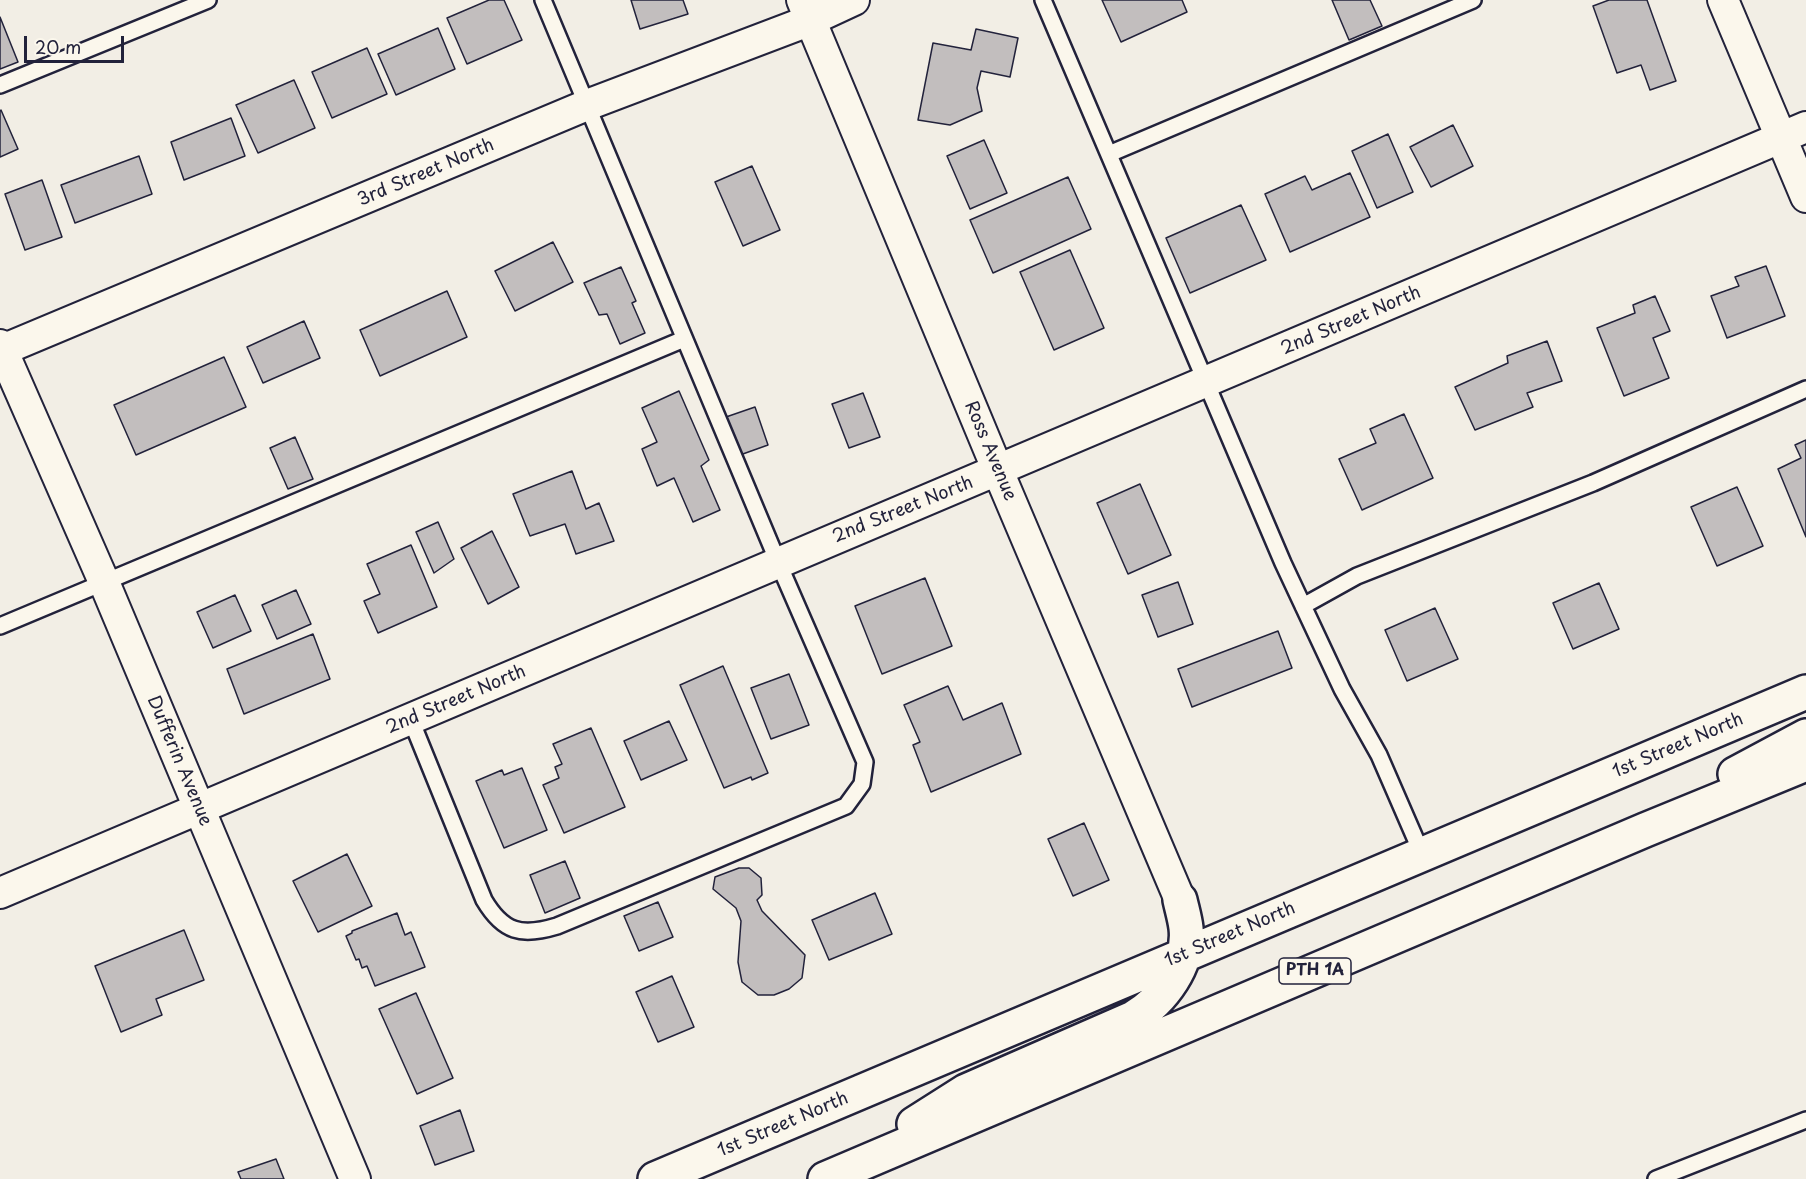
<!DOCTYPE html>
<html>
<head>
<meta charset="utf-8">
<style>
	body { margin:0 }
	#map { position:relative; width:1806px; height:1179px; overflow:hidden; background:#f2eee5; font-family:"Playpen Sans",sans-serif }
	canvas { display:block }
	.scale { position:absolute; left:24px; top:36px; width:100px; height:27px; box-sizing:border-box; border:3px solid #22223b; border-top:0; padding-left:8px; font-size:18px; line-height:21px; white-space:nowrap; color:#22223b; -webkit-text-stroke:4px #fbf7ec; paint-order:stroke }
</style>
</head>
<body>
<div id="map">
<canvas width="1806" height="1179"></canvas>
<div class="scale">20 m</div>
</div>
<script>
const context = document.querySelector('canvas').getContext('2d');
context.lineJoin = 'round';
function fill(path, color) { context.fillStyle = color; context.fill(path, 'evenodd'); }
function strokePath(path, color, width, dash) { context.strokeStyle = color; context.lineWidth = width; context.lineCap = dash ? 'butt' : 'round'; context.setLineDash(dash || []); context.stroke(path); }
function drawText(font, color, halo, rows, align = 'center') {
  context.font = font + ' "Playpen Sans",sans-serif'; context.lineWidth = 5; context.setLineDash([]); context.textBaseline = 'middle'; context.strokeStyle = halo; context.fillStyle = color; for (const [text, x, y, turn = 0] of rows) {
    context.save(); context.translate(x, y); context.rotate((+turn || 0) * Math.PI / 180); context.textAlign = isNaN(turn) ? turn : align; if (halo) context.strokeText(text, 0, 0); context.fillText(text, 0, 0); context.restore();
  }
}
const building = new Path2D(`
	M489,0H504L522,40L467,64L447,18Z
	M631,0H683L688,14L640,29Z
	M1102,0H1182L1187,12L1121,42Z
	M1332,0H1370L1382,26L1349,40Z
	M1609,0H1647L1676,81L1650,90L1641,65L1617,73L1593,6Z
	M0,17L18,62L0,69Z
	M438,28L455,69L396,95L378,54Z
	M976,29L1018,38L1010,77L981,71L977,88L982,111L950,125L918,120L933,43L971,50Z
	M367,48L387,94L332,118L312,72Z
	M294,80L315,128L258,153L236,105Z
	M1,110L18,149L0,157V111Z
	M231,118L245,156L184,180L171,142Z
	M1453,125L1473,166L1431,187L1410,147Z
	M1388,134L1413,192L1377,208L1352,151Z
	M984,140L1007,193L970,209L947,156Z
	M139,156L152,194L75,223L61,185Z
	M752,166L780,230L743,246L715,182Z
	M1350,173L1370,217L1290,252L1265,194L1305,176L1312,190Z
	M1068,177L1091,229L993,273L970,220Z
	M42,180L62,237L25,250L5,194Z
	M1241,205L1266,260L1190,293L1166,238Z
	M553,242L573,282L515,311L495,271Z
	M1070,250L1104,328L1054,350L1020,272Z
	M1766,266L1785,316L1727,338L1711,296L1739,286L1735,277Z
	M621,267L636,301L632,303L645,333L620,344L607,314L599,315L584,283Z
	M447,291L467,337L380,376L360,330Z
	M1655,296L1670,331L1653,338L1669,378L1624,396L1597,328L1635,313L1633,305Z
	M304,321L320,358L263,383L247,347Z
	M1547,341L1562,381L1527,393L1533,407L1475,430L1455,387L1508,363L1507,356Z
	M224,357L246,407L136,455L114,405Z
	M679,391L709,460L701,466L720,510L693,522L674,478L657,486L642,449L657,442L642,408Z
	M863,393L880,437L849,448L832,404Z
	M755,407L768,445L740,455L726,417Z
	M1404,414L1433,478L1362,510L1339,459L1376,443L1370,429Z
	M295,437L313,479L288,489L270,448Z
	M1806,440V537L1778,469L1801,458L1795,445Z
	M572,471L586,509L599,503L614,541L576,554L565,524L530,536L513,494Z
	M1140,484L1171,555L1128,574L1097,503Z
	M1737,487L1763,546L1717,566L1691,507Z
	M438,522L454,559L434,573L416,532Z
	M492,531L519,587L488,604L461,548Z
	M411,545L437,607L378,633L364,601L380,594L367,564Z
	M925,578L952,646L882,674L855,606Z
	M1178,582L1193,624L1158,637L1142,595Z
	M1599,583L1619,629L1573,649L1553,603Z
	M296,590L311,624L277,639L262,605Z
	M235,595L251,631L213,648L197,612Z
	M1435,608L1458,659L1407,681L1385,630Z
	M1278,631L1292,668L1192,707L1178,669Z
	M313,634L330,679L244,714L227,669Z
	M723,666L768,773L752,780L751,777L724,788L680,685Z
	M789,674L809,725L771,739L751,688Z
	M948,686L963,720L1002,703L1021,754L931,792L913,745L920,742L904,705Z
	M669,721L687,760L641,780L624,741Z
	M591,728L625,807L564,833L543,785L559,778L555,767L562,764L553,744Z
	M522,768L547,830L504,848L476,781L502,770L504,775Z
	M1084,823L1109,880L1073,896L1048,839Z
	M347,854L372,906L318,932L293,881Z
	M565,861L580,898L545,913L530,875Z
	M739,868H749L761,878L762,895L757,900L762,911L805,955L802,978L789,989L774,995H758L742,982L738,962L741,921L736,908L713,889L715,877Z
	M875,893L892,934L829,960L812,920Z
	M658,902L673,937L639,951L624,916Z
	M397,913L405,935L411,932L425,967L375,986L367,966L362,968L359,959L356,960L346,936L352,933V931Z
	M184,930L204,980L156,999L162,1015L121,1032L95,966Z
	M672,976L694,1027L658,1042L636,992Z
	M416,993L453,1078L417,1094L379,1009Z
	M460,1110L474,1151L435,1165L420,1126Z
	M276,1159L284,1179H241L238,1172Z`);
fill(building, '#c2bebe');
strokePath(building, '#22223b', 1.5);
const lane = new Path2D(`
	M1043,0L1283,563L1342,689L1379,755L1422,854
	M0,85L208,0
	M1109,154L1473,0
	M1303,606L1357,576L1593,483L1806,389
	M0,626L684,339
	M411,720L484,900C503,932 521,937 557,926L846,806L862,784L865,762L778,562L543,0
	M1656,1179L1806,1120`);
const street = new Path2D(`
	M802,0L998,471L1180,900
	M1723,0L1806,197
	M0,345L104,582L355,1179
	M0,351L587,105L811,20L854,0
	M0,893L1806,127`);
const primary = new Path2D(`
	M1735,774L1806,736
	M914,1124L966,1091L1133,1018C1163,1001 1190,964 1186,928C1185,919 1182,909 1180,900
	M655,1179L1806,692
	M825,1179L1645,830L1806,764`);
strokePath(lane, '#22223b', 20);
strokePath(street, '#22223b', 34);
strokePath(primary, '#22223b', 38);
strokePath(lane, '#fbf7ec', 15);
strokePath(street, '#fbf7ec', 30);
strokePath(primary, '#fbf7ec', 33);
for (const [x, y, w] of [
	[1315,971,72]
]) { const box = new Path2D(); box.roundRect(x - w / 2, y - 13, w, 26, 4.5); context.fillStyle = '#fbf7ec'; context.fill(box); strokePath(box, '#22223b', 1.5); }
drawText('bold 16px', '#22223b', null, [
	["PTH 1A",1315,971]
]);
drawText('18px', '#22223b', '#fbf7ec', [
	["3rd Street North",426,173,-23],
	["2nd Street North",1351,321,-23],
	["Ross Avenue",990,451,67],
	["2nd Street North",903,510,-22],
	["2nd Street North",456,700,-23],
	["1st Street North",1678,746,-23],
	["Dufferin Avenue",179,761,67],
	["1st Street North",1230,935,-23],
	["1st Street North",783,1125,-23]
]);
</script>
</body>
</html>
